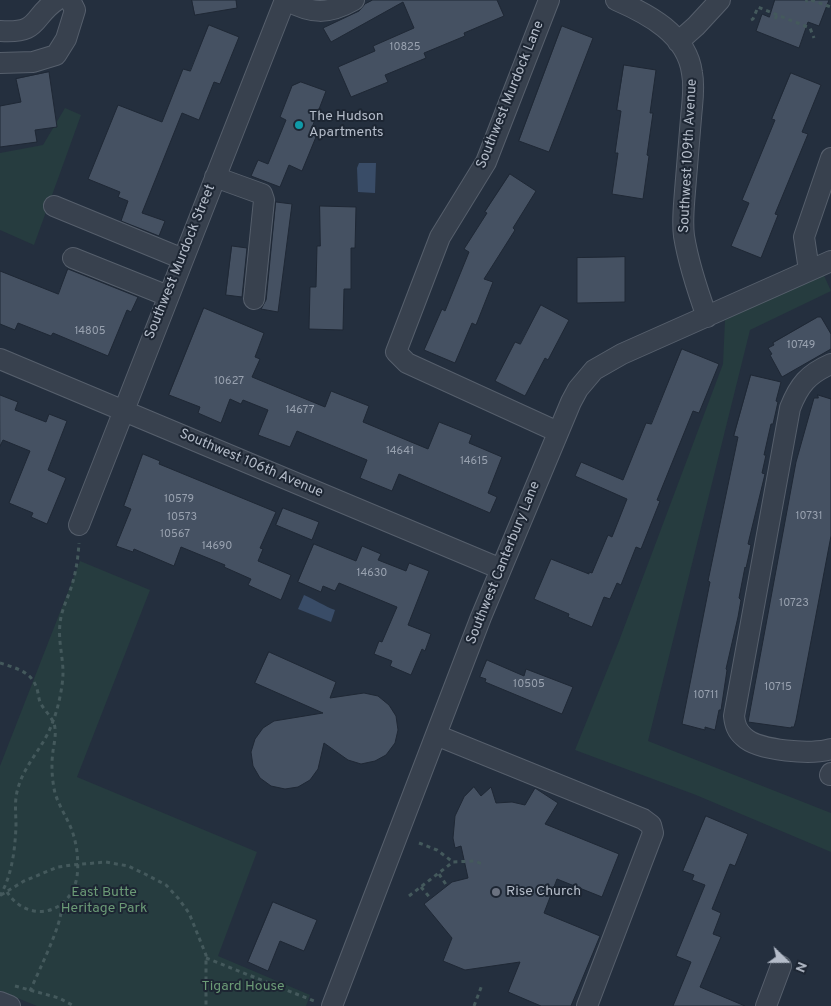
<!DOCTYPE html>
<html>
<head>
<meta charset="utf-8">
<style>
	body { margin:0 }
	#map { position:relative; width:831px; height:1006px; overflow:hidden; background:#242f3e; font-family:Overpass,sans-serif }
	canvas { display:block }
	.north { position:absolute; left:761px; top:936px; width:50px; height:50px; -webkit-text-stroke:4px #1d2633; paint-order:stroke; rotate:112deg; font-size:14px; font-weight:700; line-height:20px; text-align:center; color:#b4bcc9 }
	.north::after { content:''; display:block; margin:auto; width:18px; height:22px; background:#b4bcc9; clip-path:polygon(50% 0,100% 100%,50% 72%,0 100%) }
</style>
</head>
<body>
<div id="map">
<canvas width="831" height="1006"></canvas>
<div class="north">N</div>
</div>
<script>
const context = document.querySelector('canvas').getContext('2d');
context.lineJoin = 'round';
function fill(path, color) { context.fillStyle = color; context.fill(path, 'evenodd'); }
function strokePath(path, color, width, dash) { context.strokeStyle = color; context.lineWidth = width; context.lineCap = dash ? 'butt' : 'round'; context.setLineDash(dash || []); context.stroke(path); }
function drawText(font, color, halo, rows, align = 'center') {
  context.font = font + ' Overpass,sans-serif'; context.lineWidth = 4; context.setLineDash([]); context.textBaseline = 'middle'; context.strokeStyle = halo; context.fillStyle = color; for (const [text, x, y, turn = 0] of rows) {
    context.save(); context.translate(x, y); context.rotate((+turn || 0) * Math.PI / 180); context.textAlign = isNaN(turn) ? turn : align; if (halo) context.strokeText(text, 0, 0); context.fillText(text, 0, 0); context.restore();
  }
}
fill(new Path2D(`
	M65,108L81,115L34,245L0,230V153L43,145Z
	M821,269L831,291L750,330L648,741L831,813V852L696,795L575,750L619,641L723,364L725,320Z
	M80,561L150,590L77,777L257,852L218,956L310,995L306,1006H37L0,991V766Z`), '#263c3f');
fill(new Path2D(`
	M359,163H376L375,193L358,192L357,168Z
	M304,595C316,600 324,606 335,610L331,622L298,609Z`), '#394c67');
const building = new Path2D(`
	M192,0H236L237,8L195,15Z
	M373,0H497L504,16L464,33L465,36L424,53L426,58L385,75L388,82L351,97L338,67L375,51L373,46L414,28L403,2L331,42L323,28L359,11L365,4Z
	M775,0H829L819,26L808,22L799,48L756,31L762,14L769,17Z
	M209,25L239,37L220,84L214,82L199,120L182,113L142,213L165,221L159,236L121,221L128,201L118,197L120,192L88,179L118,105L162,122L183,69L190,71Z
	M562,26L593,38L549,152L519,141Z
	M624,65L656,70L650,113H653L647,155L649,156L643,199L612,194L618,153H615L621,111L617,110Z
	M49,72L57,127L35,130L37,142L0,147V106L21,102L16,79Z
	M791,73L821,85L802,132L808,134L775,214L778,215L761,258L731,246L749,203L742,200L775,120L772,119Z
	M301,82L326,91L311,130L318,132L302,171L289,165L280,187L251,176L258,160L268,164L286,120L280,117L292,86Z
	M510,174L536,191L513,228L515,230L484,279L493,282L476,325L472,323L455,363L424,350L442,309L445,311L469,252L464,249L487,213L485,212Z
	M276,202L292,204L278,312L261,309L266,300Z
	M320,206L356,207L355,248H351V289H344L343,330L309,329L310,287H316L317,246H320Z
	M232,246L247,248L242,297L226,295Z
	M625,257V302L577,303V258Z
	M68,269L138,297L131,312L127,310L108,356L53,333L51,336L18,323L15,330L0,324V271L58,294Z
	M541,305L569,320L548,360L545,358L525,396L495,381L515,342L520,344Z
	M204,308L264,333L255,357L260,359L252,377L325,407L331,391L369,406L363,422L428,449L439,422L472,435L469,443L502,457L488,493L497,497L490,513L399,474L392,491L360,478L367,460L297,431L290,447L258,435L268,410L243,400L241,404L230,399L221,423L198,413L200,407L169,395Z
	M818,317H821L831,334V349L782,377L770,355L772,354L768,348L774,345L773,343Z
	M682,349L719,364L699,413L693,411L657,500L660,501L641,549L636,547L621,585L617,583L610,599L604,597L592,627L568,617L569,614L534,599L551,559L589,574V572L592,573L608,535L612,537L627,499L575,476L581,462L623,480L646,423L651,424Z
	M751,375L781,382L776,401L778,402L773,424H771L764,455H766L762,473L765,474L748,544L751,545L748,559L746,568L745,567L739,598L741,600L738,617L726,669L727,670L721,710H719L715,730L705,727V730L682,724L710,582L708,581L738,437L734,436Z
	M0,395L18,402L15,410L46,422L49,414L67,421L48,470L66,478L47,524L31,517L33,513L9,503L30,451L3,440L0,446Z
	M818,395L831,399V536L796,720L794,727H791V728L748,722L796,462L814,398H818Z
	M143,454L160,461L159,464L276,512L260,548L263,549L258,561L291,575L281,600L248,585L251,579L224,567L225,565L181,547L174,566L134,549L133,552L116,546L131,509L124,506Z
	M283,508L319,522L312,540L276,525Z
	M314,544L356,561L362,546L381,554L378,560L406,571L409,563L429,571L408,625L431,634L425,651L422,649L411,675L390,666L392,661L374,654L379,641L382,642L397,607L339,583L335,591L323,586L321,592L298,582Z
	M269,652L336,682L330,698L364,693L378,696L389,705L396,716L398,730L395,743L386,755L375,761L361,764L348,760L324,743L318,769L310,780L298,787L285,789L271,786L260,778L253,766L251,752L255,739L263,728L274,721L323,713L255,683Z
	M487,660L524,676L526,669L573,687L562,714L485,682L486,679L480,677Z
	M474,787L481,796L491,787L496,803L512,802L525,805L535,788L558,803L545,824L619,854L602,897L557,879L544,913L600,936L571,1006H541L508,992L520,962L465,970L443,961L452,938L424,904L452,882L468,878L461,846L455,848L453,838L455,816L464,797Z
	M706,816L748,834L735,866L730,864L712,909L721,913L713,934L721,937L700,987L745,1006H673L691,962L676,956L705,885L692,880L694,875L683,871Z
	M273,902L317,920L304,951L280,941L268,971L248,962Z`);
fill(building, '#455162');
strokePath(building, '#1f2835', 1);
const minor = new Path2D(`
	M286,0C311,14 328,15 354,0
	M549,0L486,162L440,237L396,352L407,363L558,432
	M616,0C648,14 687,34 692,73C695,88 692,104 691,118C689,142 687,167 685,191C684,205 682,221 684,236C688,261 698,292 707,317
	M0,31C41,34 31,17 57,0
	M678,42L696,26L720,0
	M0,63L33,62L56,55L66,39L75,10L70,0
	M215,177L262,194L264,200L254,299
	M54,206L183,259
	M73,258L168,296
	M809,270L804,237L831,158
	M0,359L501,569
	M831,364C808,374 799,385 790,408L734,716C735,725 737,731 744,737C758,751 813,755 831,749
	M79,525L285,0
	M436,735L643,819L651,825L653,833L587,1006
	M830,775L831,773
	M0,1002L10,1006
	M332,1006L481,617L571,402L578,389L594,370L622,354L831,261
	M766,1006L781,966`);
strokePath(minor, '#565f6c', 22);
strokePath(new Path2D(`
	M811,0L831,7
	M806,2L807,0
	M775,19L777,15
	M751,20L753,19L758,7L810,28L814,38
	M0,663C13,667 29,671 35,684C38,689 38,696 40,702C44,711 54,718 55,728C56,736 54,744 53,751C51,765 52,780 55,793C59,806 66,816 71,828C77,843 79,861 77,877C70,915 28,924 7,892
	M419,843L437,850L453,862
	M439,874L447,886
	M421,887L431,899
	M1,895L24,881L58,867L72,865L106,862L128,866L145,874L166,885L178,898L189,913L206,955V1006
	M0,896C12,875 15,850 16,826C16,813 14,801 18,788C25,763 45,746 53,721C58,709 63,686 63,673C63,656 58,641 60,624C61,611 67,600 71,588C76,573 78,558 79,543
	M409,896L453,862L475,861L482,864
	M206,958L314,1001
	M15,986L59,998L74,1006
	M30,991C39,970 62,925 62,905
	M474,1006L482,985`), '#44595c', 3, [4, 4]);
strokePath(minor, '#38414e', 20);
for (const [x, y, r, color] of [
	[299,125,5,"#0f9aa8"],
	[496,892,5,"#6b7280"]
]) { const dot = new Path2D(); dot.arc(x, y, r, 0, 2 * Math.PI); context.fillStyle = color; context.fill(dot); strokePath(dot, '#1d2633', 2); }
drawText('11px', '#98a1af', null, [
	["10825",405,48],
	["14805",90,332],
	["10749",801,346],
	["10627",229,382],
	["14677",300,411],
	["14641",400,452],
	["14615",474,462],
	["10579",179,500],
	["10731",809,517],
	["10573",182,518],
	["10567",175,535],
	["14690",217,547],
	["14630",372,574],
	["10723",794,604],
	["10505",529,685],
	["10715",778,688],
	["10711",706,696]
]);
drawText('14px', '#b4bcc9', '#1d2633', [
	["Southwest Murdock Lane",511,95,-68],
	["Southwest 109th Avenue",689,156,-87],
	["Southwest Murdock Street",181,262,-68],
	["Southwest 106th Avenue",251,464,23],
	["Southwest Canterbury Lane",504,563,-68]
]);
drawText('14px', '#b4bcc9', '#1d2633', [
	["The Hudson",309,117],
	["Apartments",309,133],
	["Rise Church",506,892]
], 'left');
drawText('14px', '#6b9a76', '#1d2633', [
	["East Butte",104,893],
	["Heritage Park",104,909],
	["Tigard House",243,987]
]);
</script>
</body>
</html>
